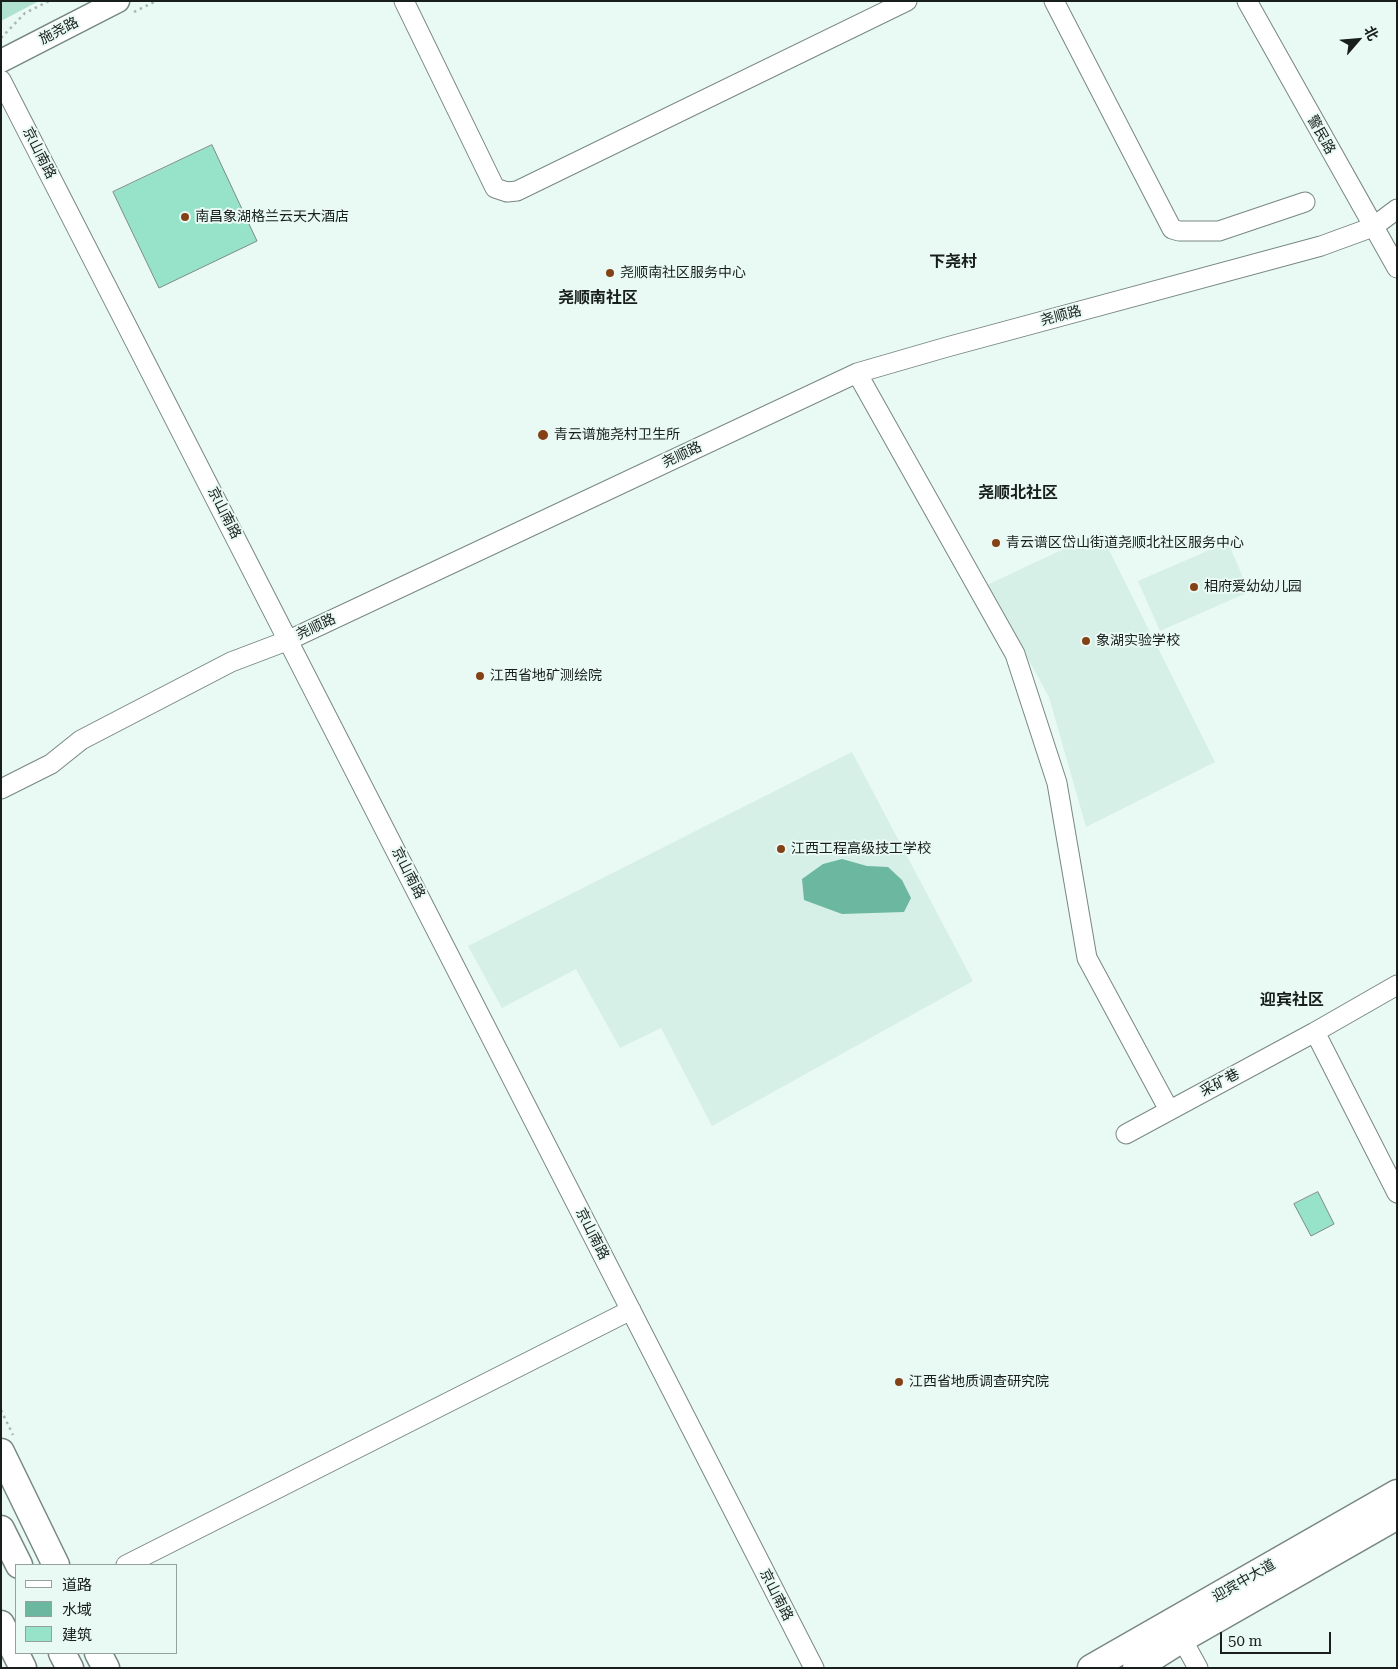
<!DOCTYPE html>
<html>
<head>
<meta charset="utf-8">
<style>
	body { margin:0 }
	#map { position:relative; width:1398px; height:1669px; overflow:hidden; background:#e9f9f3; font-family:"Roboto Serif","Noto Sans SC",serif }
	canvas { display:block }
	.frame { position:absolute; inset:0; border:2px solid #181e1c; pointer-events:none }
	.legend { position:absolute; left:15px; top:1564px; width:162px; height:90px; box-sizing:border-box; background:#e9f9f3; border:1px solid #95a19d; margin:0; padding:6px 9px; list-style:none; font-size:15px; color:#181e1c }
	.legend li { display:flex; align-items:center; gap:10px; height:25px }
	.legend b { width:25px; border:1px solid #95a19d }
	.north { position:absolute; left:1333px; top:15px; width:50px; height:50px; -webkit-text-stroke:4px #e9f9f3; paint-order:stroke; rotate:63deg; font-size:14px; font-weight:700; line-height:20px; text-align:center; color:#181e1c }
	.north::after { content:''; display:block; margin:auto; width:18px; height:22px; background:#181e1c; clip-path:polygon(50% 0,100% 100%,50% 72%,0 100%) }
	.scale { position:absolute; left:1220px; top:1632px; width:111px; height:22px; box-sizing:border-box; border:2px solid #181e1c; border-top:0; padding-left:6px; font-size:15px; line-height:18px; white-space:nowrap; color:#181e1c; -webkit-text-stroke:4px #e9f9f3; paint-order:stroke }
</style>
</head>
<body>
<div id="map">
<canvas width="1398" height="1669"></canvas>
<div class="frame"></div>
<ul class="legend">
<li><b style="height:6px;background:#fff"></b>道路</li>
<li><b style="height:14px;background:#6bb79f"></b>水域</li>
<li><b style="height:14px;background:#96e3ca"></b>建筑</li>
</ul>
<div class="north">北</div>
<div class="scale">50 m</div>
</div>
<script>
const context = document.querySelector('canvas').getContext('2d');
context.lineJoin = 'round';
function fill(path, color) { context.fillStyle = color; context.fill(path, 'evenodd'); }
function strokePath(path, color, width, dash) { context.strokeStyle = color; context.lineWidth = width; context.lineCap = dash ? 'butt' : 'round'; context.setLineDash(dash || []); context.stroke(path); }
function drawText(font, color, halo, rows, align = 'center') {
  context.font = font + ' "Roboto Serif","Noto Sans SC",serif'; context.lineWidth = 4; context.setLineDash([]); context.textBaseline = 'middle'; context.strokeStyle = halo; context.fillStyle = color; for (const [text, x, y, turn = 0] of rows) {
    context.save(); context.translate(x, y); context.rotate((+turn || 0) * Math.PI / 180); context.textAlign = isNaN(turn) ? turn : align; if (halo) context.strokeText(text, 0, 0); context.fillText(text, 0, 0); context.restore();
  }
}
fill(new Path2D(`
	M1100,532L1215,762L1086,827L1049,697L987,585Z
	M1228,542L1249,592L1160,631L1138,581Z
	M852,752L973,981L712,1126L661,1028L620,1048L576,969L502,1008L468,946Z`), '#d7f0e7');
fill(new Path2D(`
	M1,1H39L1,21Z`), '#b0e0cf');
fill(new Path2D(`
	M842,859L867,866L888,867L902,880L911,898L904,912L842,914L804,900L802,879L823,864Z`), '#6bb79f');
const building = new Path2D(`
	M212,145L257,241L159,288L113,192Z
	M1318,1192L1334,1224L1311,1236L1294,1204Z`);
fill(building, '#96e3ca');
strokePath(building, '#7c8b85', 1);
const minor = new Path2D(`
	M404,1L495,188L507,192L517,191L907,1
	M1054,1L1172,229L1179,231H1219L1305,202
	M1247,1L1397,268
	M1,80L814,1668
	M857,373L1015,654L1057,783L1087,958L1169,1110
	M1,789L51,764L81,740L231,662L289,640L857,373L947,347L1321,246L1373,227L1397,209
	M1315,1032L1397,985
	M1126,1134L1315,1032L1397,1193
	M126,1565L631,1310
	M1182,1639L1198,1668`);
const major = new Path2D(`
	M1,61L118,1`);
const highway = new Path2D(`
	M1,1452L56,1565
	M1,1529L19,1565
	M1,1624L23,1668
	M62,1653L70,1668
	M98,1653L106,1668
	M1091,1668L1397,1493
	M1136,1668L1182,1639L1397,1516`);
strokePath(minor, '#788782', 21);
strokePath(major, '#788782', 25);
strokePath(highway, '#788782', 29);
strokePath(new Path2D(`
	M134,12L156,1
	M1,38L25,13L49,1
	M1,1410L13,1435`), '#a9b6b1', 2.5, [2.5, 4]);
strokePath(minor, '#fff', 19);
strokePath(major, '#fff', 22);
strokePath(highway, '#fff', 26);
for (const [x, y, r, color] of [
	[185,217,5,"#854116"],
	[610,273,5,"#854116"],
	[543,435,6,"#854116"],
	[996,543,5,"#854116"],
	[1194,587,5,"#854116"],
	[1086,641,5,"#854116"],
	[480,676,5,"#854116"],
	[781,849,5,"#854116"],
	[899,1382,5,"#854116"]
]) { const dot = new Path2D(); dot.arc(x, y, r, 0, 2 * Math.PI); context.fillStyle = color; context.fill(dot); strokePath(dot, '#e9f9f3', 2); }
drawText('14px', '#181e1c', '#e9f9f3', [
	["施尧路",59,31,-27],
	["警民路",1321,135,61],
	["京山南路",39,153,63],
	["尧顺路",1061,316,-15],
	["尧顺路",682,455,-25],
	["京山南路",224,513,63],
	["尧顺路",316,627,-25],
	["京山南路",408,873,63],
	["采矿巷",1220,1083,-28],
	["京山南路",592,1234,63],
	["迎宾中大道",1244,1581,-30],
	["京山南路",776,1595,63]
]);
drawText('14px', '#181e1c', '#e9f9f3', [
	["南昌象湖格兰云天大酒店",195,217],
	["尧顺南社区服务中心",620,273],
	["青云谱施尧村卫生所",554,435],
	["青云谱区岱山街道尧顺北社区服务中心",1006,543],
	["相府爱幼幼儿园",1204,587],
	["象湖实验学校",1096,641],
	["江西省地矿测绘院",490,676],
	["江西工程高级技工学校",791,849],
	["江西省地质调查研究院",909,1382]
], 'left');
drawText('bold 16px', '#181e1c', '#e9f9f3', [
	["下尧村",953,262],
	["尧顺南社区",598,298],
	["尧顺北社区",1018,493],
	["迎宾社区",1292,1000]
]);
</script>
</body>
</html>
